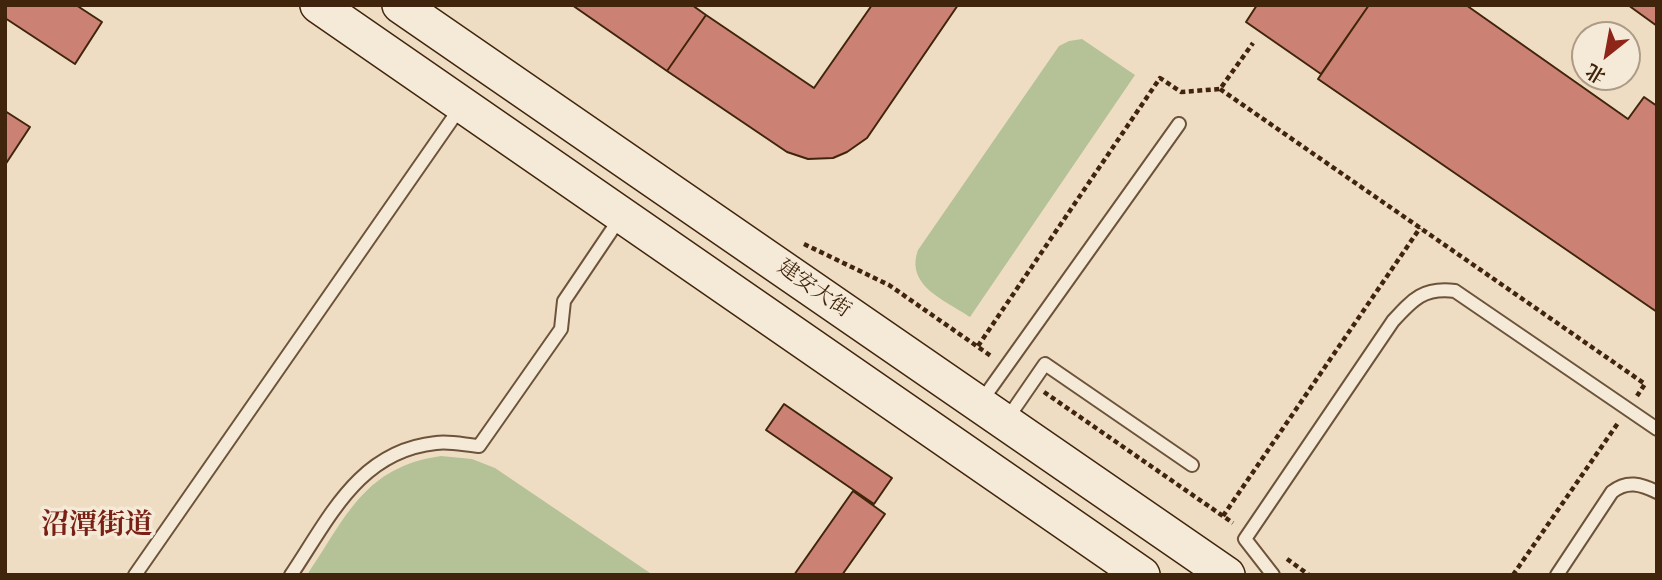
<!DOCTYPE html>
<html>
<head>
<meta charset="utf-8">
<style>
	body { margin:0 }
	#map { position:relative; width:1662px; height:580px; overflow:hidden; background:#efddc3; font-family:"IM FELL English","Noto Serif SC",serif }
	canvas { display:block }
	.frame { position:absolute; inset:0; border:7px solid #40250c; pointer-events:none }
	.north { position:absolute; left:1571px; top:21px; width:70px; height:70px; box-sizing:border-box; background:#f5e9d8; border:2px solid #ad9b86; border-radius:50%; rotate:211deg; font-size:19px; font-weight:700; line-height:28px; text-align:center; color:#40250c }
	.north::after { content:''; display:block; margin:auto; width:24px; height:32px; background:#8f2418; clip-path:polygon(50% 0,100% 100%,50% 72%,0 100%) }
</style>
</head>
<body>
<div id="map">
<canvas width="1662" height="580"></canvas>
<div class="frame"></div>
<div class="north">北</div>
</div>
<script>
const context = document.querySelector('canvas').getContext('2d');
context.lineJoin = 'round';
function fill(path, color) { context.fillStyle = color; context.fill(path, 'evenodd'); }
function strokePath(path, color, width, dash) { context.strokeStyle = color; context.lineWidth = width; context.lineCap = dash ? 'butt' : 'round'; context.setLineDash(dash || []); context.stroke(path); }
function drawText(font, color, halo, rows, align = 'center') {
  context.font = font + ' "IM FELL English","Noto Serif SC",serif'; context.lineWidth = 7; context.setLineDash([]); context.textBaseline = 'middle'; context.strokeStyle = halo; context.fillStyle = color; for (const [text, x, y, turn = 0] of rows) {
    context.save(); context.translate(x, y); context.rotate((+turn || 0) * Math.PI / 180); context.textAlign = isNaN(turn) ? turn : align; if (halo) context.strokeText(text, 0, 0); context.fillText(text, 0, 0); context.restore();
  }
}
fill(new Path2D(`
	M1082,39L1135,75L970,317C945,300 905,286 918,250L1059,46L1069,41Z
	M441,456L472,459L495,468L653,575H307C347,516 364,467 441,456Z`), '#b5c297');
const building = new Path2D(`
	M5,5H76L102,22L75,64L5,18Z
	M572,5H692L706,15L667,71Z
	M872,5H958L867,138L847,152L833,158L808,159L787,152L667,71L706,15L814,88Z
	M1257,5H1369L1321,74L1246,22Z
	M1369,5H1466L1628,119L1644,97L1657,106V312L1318,79Z
	M1628,5H1657V26Z
	M5,111L30,127L5,165Z
	M784,404L892,478L874,504L766,430Z
	M853,491L885,514L842,575H794Z`);
fill(building, '#cc8175');
strokePath(building, '#40250c', 2);
const lane = new Path2D(`
	M980,403L1179,124
	M1005,422L1045,364L1192,465
	M135,575L462,105
	M291,575C330,517 359,451 436,443C450,441 465,445 479,446L561,329L564,301L620,218
	M1273,575L1245,539L1393,321C1413,299 1424,287 1455,291L1657,429
	M1557,575L1612,492C1627,480 1641,484 1657,492`);
const secondary = new Path2D(`
	M318,5L1142,575
	M400,5L1227,575`);
strokePath(lane, '#6c533a', 16);
strokePath(secondary, '#40250c', 38);
strokePath(new Path2D(`
	M1220,89L1645,384L1637,396
	M804,244L889,285L991,356
	M978,346L1160,78L1181,92L1220,89L1253,43
	M1044,392L1233,523
	M1223,516L1420,228
	M1287,559L1309,575
	M1513,575L1618,423`), '#40250c', 4.5, [5, 3.5]);
strokePath(lane, '#f5e9d8', 12);
strokePath(secondary, '#f5e9d8', 35);
drawText('21px', '#40250c', '#f5e9d8', [
	["建安大街",813,290,35]
]);
drawText('bold 28px', '#7a1f14', '#f5e9d8', [
	["沼潭街道",97,527]
]);
</script>
</body>
</html>
